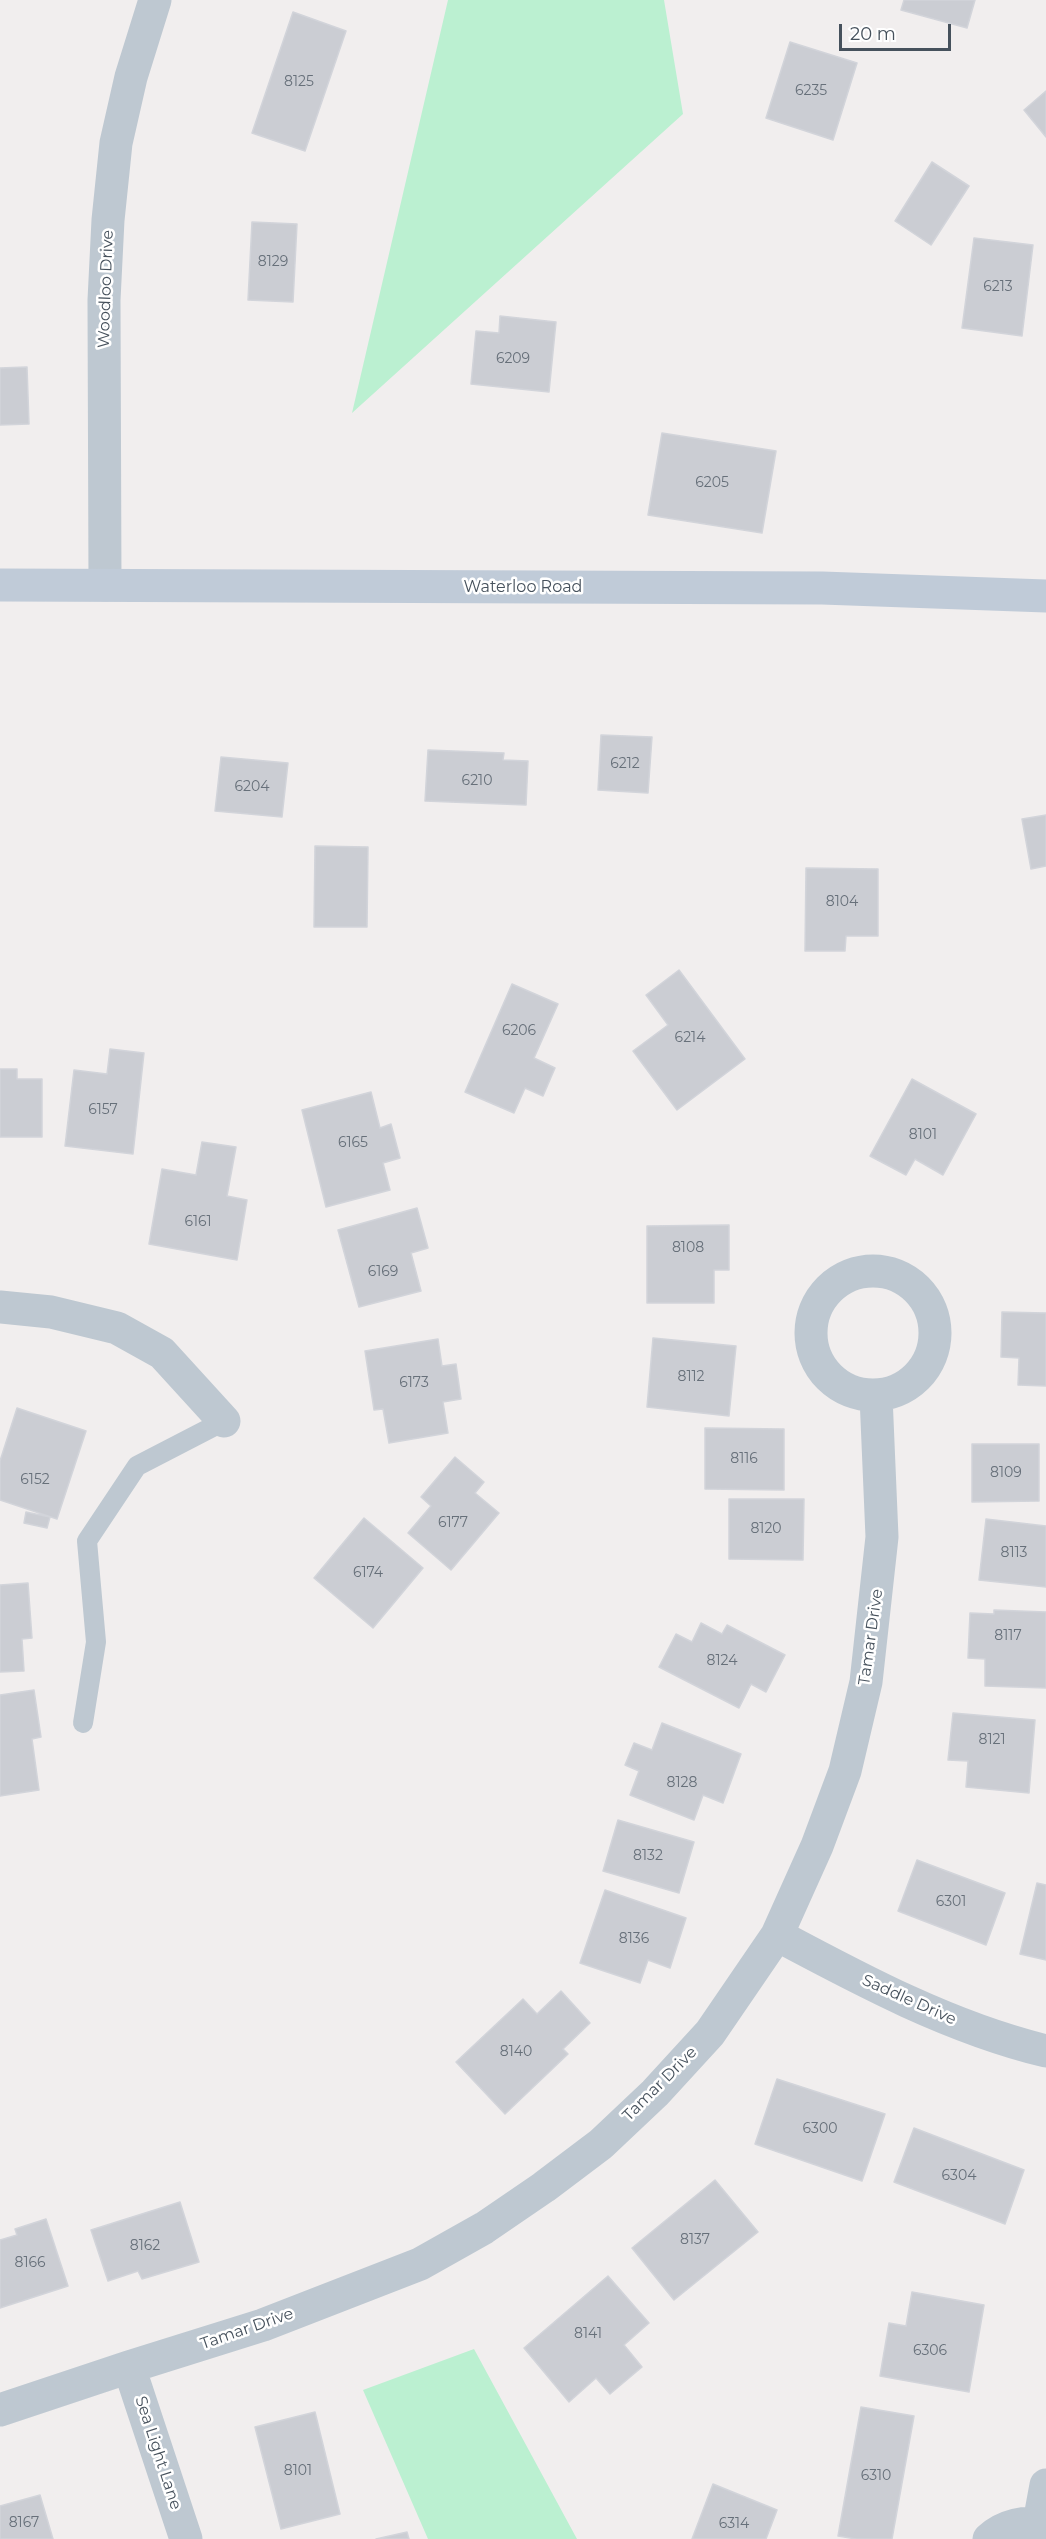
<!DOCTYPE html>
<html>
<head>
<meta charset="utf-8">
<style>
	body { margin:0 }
	#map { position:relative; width:1046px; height:2539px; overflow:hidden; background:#f1eeee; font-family:Montserrat,sans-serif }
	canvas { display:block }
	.scale { position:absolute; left:839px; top:24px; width:112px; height:27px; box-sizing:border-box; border:3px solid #46515c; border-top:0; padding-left:8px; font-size:18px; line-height:21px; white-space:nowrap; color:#46515c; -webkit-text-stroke:4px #fff; paint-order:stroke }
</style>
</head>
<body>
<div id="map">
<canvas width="1046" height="2539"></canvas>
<div class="scale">20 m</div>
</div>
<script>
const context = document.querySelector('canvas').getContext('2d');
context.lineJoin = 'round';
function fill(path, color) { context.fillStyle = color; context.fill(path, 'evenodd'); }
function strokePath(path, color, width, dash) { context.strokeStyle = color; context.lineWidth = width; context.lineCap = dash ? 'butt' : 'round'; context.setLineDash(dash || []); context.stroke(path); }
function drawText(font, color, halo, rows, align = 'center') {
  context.font = font + ' Montserrat,sans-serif'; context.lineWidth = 5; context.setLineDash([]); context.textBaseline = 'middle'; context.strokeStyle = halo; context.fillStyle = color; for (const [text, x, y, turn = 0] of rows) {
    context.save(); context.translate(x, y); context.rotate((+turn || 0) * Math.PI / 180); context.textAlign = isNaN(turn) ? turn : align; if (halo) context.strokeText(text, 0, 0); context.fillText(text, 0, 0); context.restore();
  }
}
fill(new Path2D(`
	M448,0H664L683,114L352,413Z
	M474,2349L577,2539H428L363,2390Z`), '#bbf0d1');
const building = new Path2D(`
	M904,0H975L967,28L901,10Z
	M293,12L346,31L305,151L252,133Z
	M790,42L857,63L833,140L766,118Z
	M1046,91V137L1024,110Z
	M932,162L969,186L931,245L895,221Z
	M252,222L297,224L293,302L248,300Z
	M974,238L1033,245L1022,336L962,328Z
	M500,316L556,322L549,392L471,384L476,331L499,333Z
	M27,367L29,424L0,425V368Z
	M662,433L776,451L762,533L648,515Z
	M601,735L652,737L648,793L598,790Z
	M428,750L504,753L503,760L528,761L526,805L425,801Z
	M221,757L288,763L282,817L215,811Z
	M1046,815V866L1031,869L1022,819Z
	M315,846L368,847L367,927H314Z
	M806,868L878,869V936H846L845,951H805Z
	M679,970L745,1059L677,1110L633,1051L668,1025L646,995Z
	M512,984L558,1004L534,1058L555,1068L543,1096L525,1088L514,1113L465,1092Z
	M110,1049L144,1053L133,1154L65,1146L74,1070L107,1074Z
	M0,1069H17V1079H42V1137H0Z
	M912,1079L976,1114L943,1175L915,1159L906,1175L870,1156Z
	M371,1092L380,1128L391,1124L400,1158L383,1163L390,1190L326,1207L302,1110Z
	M202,1142L236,1147L227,1196L247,1200L237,1260L149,1244L162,1169L196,1175Z
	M417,1208L428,1248L411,1253L421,1291L359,1307L338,1230Z
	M729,1225V1270H714V1303H647V1226Z
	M1002,1312L1046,1313V1386L1018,1385L1019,1358L1001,1357Z
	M653,1338L736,1346L729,1416L647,1407Z
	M438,1339L442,1366L456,1364L461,1399L443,1402L448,1433L389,1443L383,1409L374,1410L365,1351Z
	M17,1408L86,1431L57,1519L0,1500V1461Z
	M705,1428L784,1429V1490L705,1489Z
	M972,1444H1039V1501L972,1502Z
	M455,1457L484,1482L475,1493L499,1513L451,1570L408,1533L431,1506L421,1497Z
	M729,1499H804L803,1560L729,1559Z
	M26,1512L50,1517L47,1528L24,1523Z
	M364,1518L423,1568L373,1628L314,1578Z
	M986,1519L1046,1526V1587L979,1580Z
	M28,1583L32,1638L22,1639L24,1671L0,1672V1585Z
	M994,1610L1046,1612V1688L985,1686V1659L968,1658L970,1613L994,1614Z
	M701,1623L722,1634L727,1625L785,1655L766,1692L751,1684L739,1708L659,1667L676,1634L692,1642Z
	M34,1690L41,1737L32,1739L39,1790L0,1796V1695Z
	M953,1713L1035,1720L1029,1793L966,1787L968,1761L948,1760Z
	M662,1723L741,1754L723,1803L703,1795L694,1820L630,1795L639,1771L625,1765L634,1743L652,1750Z
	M618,1820L694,1842L679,1893L603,1871Z
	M917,1860L1005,1893L986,1945L898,1911Z
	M1037,1883L1046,1885V1960L1020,1954Z
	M605,1890L686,1918L670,1968L648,1960L640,1983L580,1963Z
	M561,1991L590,2023L563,2049L568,2054L505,2114L456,2062L523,1999L537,2014Z
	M777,2079L885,2114L862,2181L755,2144Z
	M914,2128L1024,2170L1005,2224L894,2182Z
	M715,2180L758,2232L674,2300L632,2248Z
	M180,2202L199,2262L142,2279L138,2271L108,2281L91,2230Z
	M46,2219L68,2286L0,2308V2240L17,2235L15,2229Z
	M608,2276L649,2323L624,2345L642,2367L610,2394L596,2378L569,2402L524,2348Z
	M912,2292L984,2305L969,2392L880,2376L889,2323L906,2326Z
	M861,2407L914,2416L892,2539H856L838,2536Z
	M315,2412L340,2514L281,2529L255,2427Z
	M713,2484L777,2510L766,2539H692Z
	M40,2495L53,2539H0V2506Z
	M407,2532L409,2539H376Z`);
fill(building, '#cbcdd3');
strokePath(building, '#d2d4da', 1.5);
strokePath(new Path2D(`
	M83,1723L96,1642L87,1541L137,1466L224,1421`), '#bec8d1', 20);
strokePath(new Path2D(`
	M105,585L104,300L108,220L116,143L131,77L155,0
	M811 1333a62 62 0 1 1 124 0a62 62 0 1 1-124 0Z
	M0,1307L51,1312L117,1328L162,1353L224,1421
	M777,1935C863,1981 951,2028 1046,2051
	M129,2367L186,2539
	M0,2410L129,2367L263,2325L420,2264L484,2228L544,2187L601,2144L655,2093L710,2033L777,1935L817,1846L845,1771L866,1682L882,1537L876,1396
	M1039,2523L1046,2485
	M989,2539C1003,2526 1027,2519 1046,2526`), '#bec8d1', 33);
strokePath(new Path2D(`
	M0,585L822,588L1046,596`), '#c0cbd8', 33);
drawText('14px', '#67707a', null, [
	["8125",299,82],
	["6235",811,91],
	["8129",273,262],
	["6213",998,287],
	["6209",513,359],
	["6205",712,483],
	["6212",625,764],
	["6210",477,781],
	["6204",252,787],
	["8104",842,902],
	["6206",519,1031],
	["6214",690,1038],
	["6157",103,1110],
	["8101",923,1135],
	["6165",353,1143],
	["6161",198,1222],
	["8108",688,1248],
	["6169",383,1272],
	["8112",691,1377],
	["6173",414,1383],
	["8116",744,1459],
	["8109",1006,1473],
	["6152",35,1480],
	["6177",453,1523],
	["8120",766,1529],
	["8113",1014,1553],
	["6174",368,1573],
	["8117",1008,1636],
	["8124",722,1661],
	["8121",992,1740],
	["8128",682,1783],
	["8132",648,1856],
	["6301",951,1902],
	["8136",634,1939],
	["8140",516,2052],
	["6300",820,2129],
	["6304",959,2176],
	["8137",695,2240],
	["8162",145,2246],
	["8166",30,2263],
	["8141",588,2334],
	["6306",930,2351],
	["8101",298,2471],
	["6310",876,2476],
	["8167",24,2523],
	["6314",734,2524]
]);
drawText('16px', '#46515c', '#fff', [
	["Woodloo Drive",106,289,-88],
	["Waterloo Road",523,587],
	["Tamar Drive",871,1637,-82],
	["Saddle Drive",909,2000,24],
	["Tamar Drive",660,2084,-45],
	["Tamar Drive",247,2329,-19],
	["Sea Light Lane",158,2453,72]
]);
</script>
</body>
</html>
